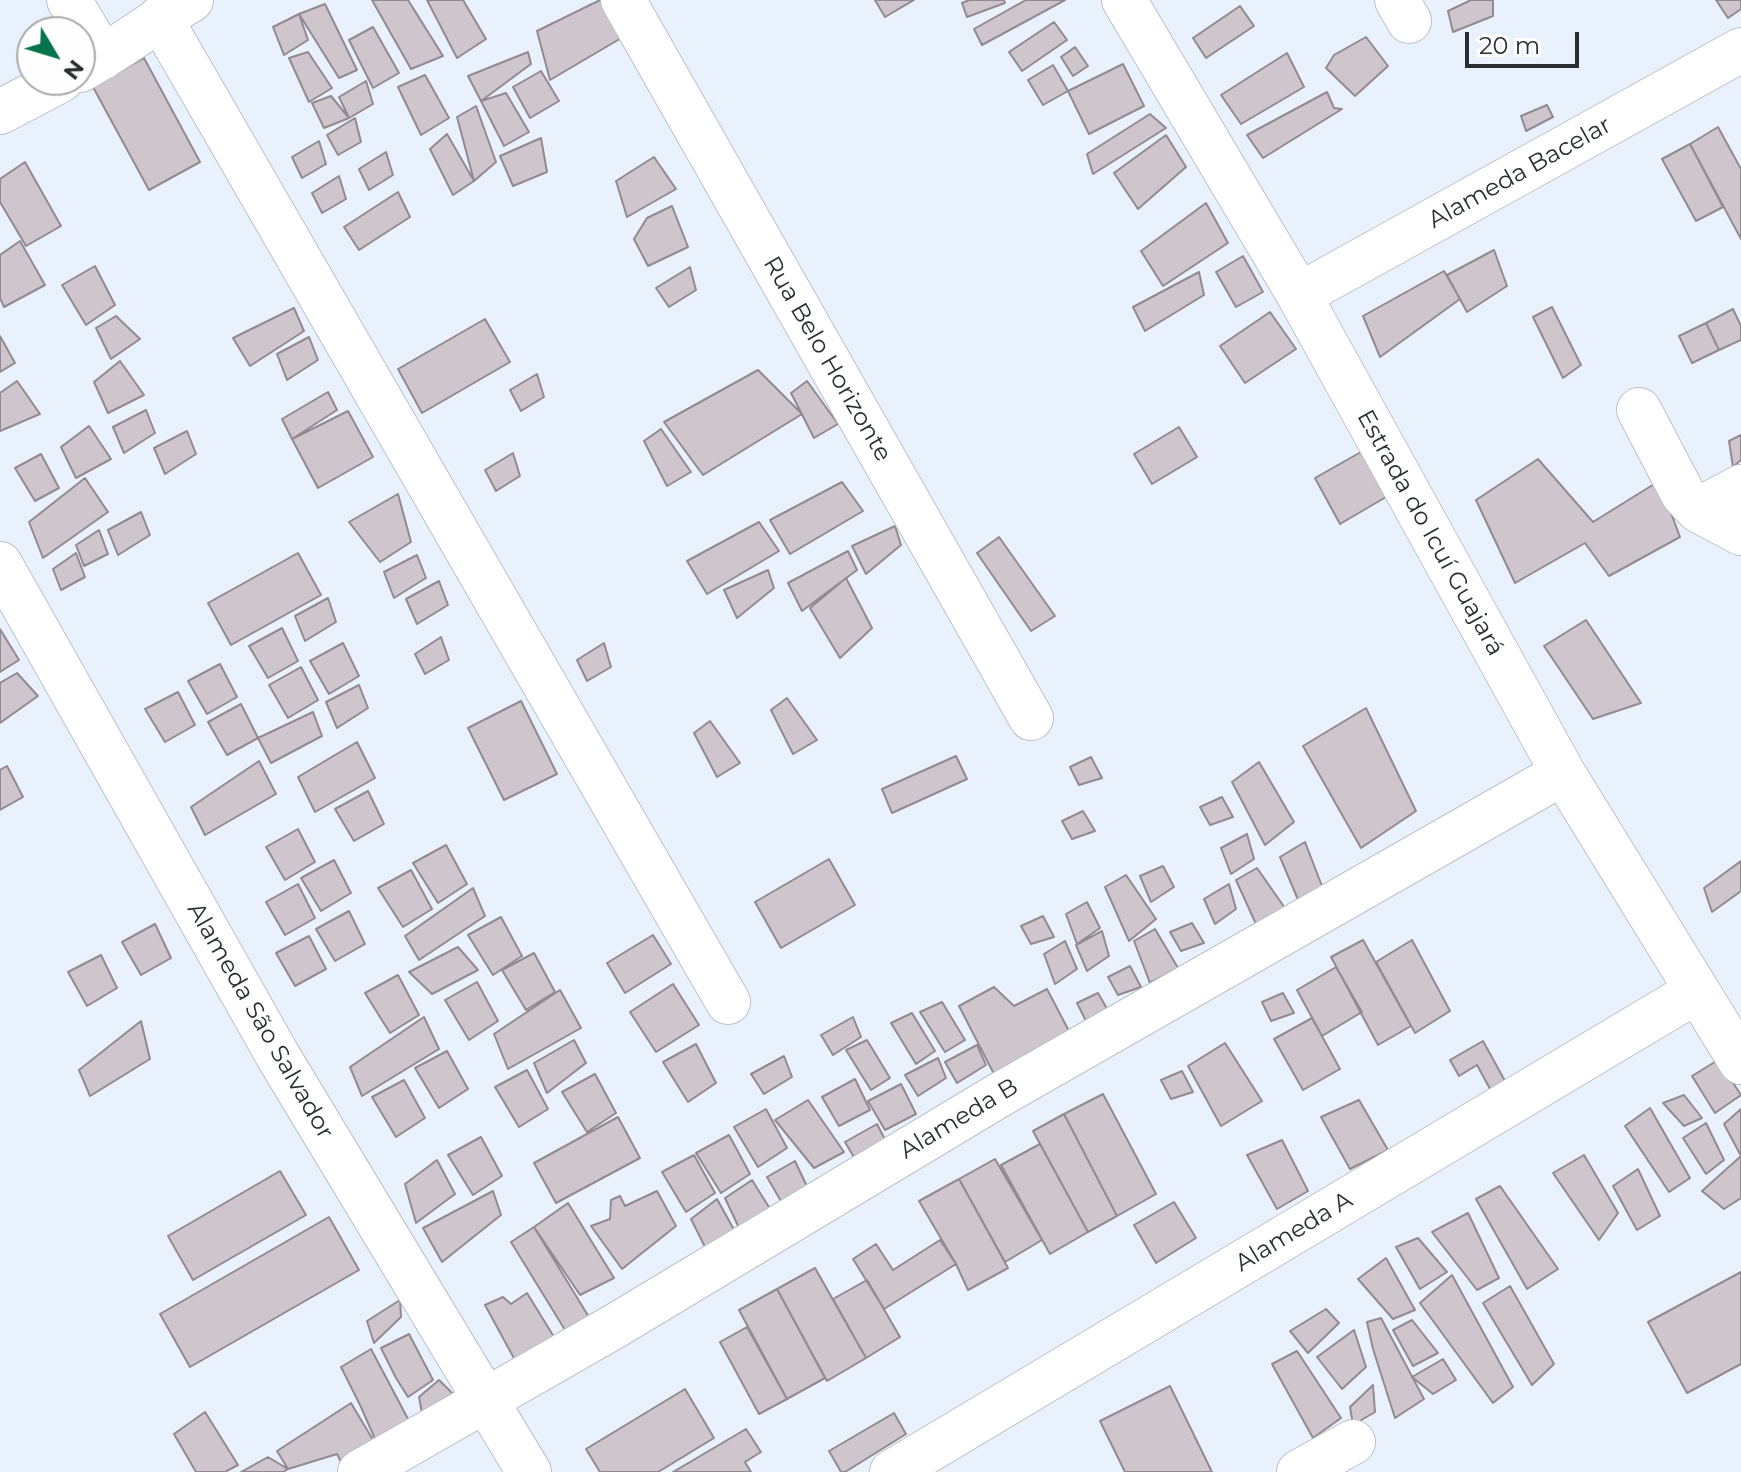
<!DOCTYPE html>
<html>
<head>
<meta charset="utf-8">
<style>
	body { margin:0 }
	#map { position:relative; width:1741px; height:1472px; overflow:hidden; background:#e9f2fc; font-family:Montserrat,sans-serif }
	canvas { display:block }
	.north { position:absolute; left:16px; top:16px; width:80px; height:80px; box-sizing:border-box; background:#fefefe; border:2px solid #a9abac; border-radius:50%; rotate:128deg; font-size:22px; font-weight:700; line-height:32px; text-align:center; color:#2a2e31 }
	.north::after { content:''; display:block; margin:auto; width:28px; height:36px; background:#05734c; clip-path:polygon(50% 0,100% 100%,50% 72%,0 100%) }
	.scale { position:absolute; left:1465px; top:32px; width:114px; height:36px; box-sizing:border-box; border:4px solid #2a2e31; border-top:0; padding-left:10px; font-size:24px; line-height:28px; white-space:nowrap; color:#2a2e31; -webkit-text-stroke:6px #fefefe; paint-order:stroke }
</style>
</head>
<body>
<div id="map">
<canvas width="1741" height="1472"></canvas>
<div class="north">N</div>
<div class="scale">20 m</div>
</div>
<script>
const context = document.querySelector('canvas').getContext('2d');
context.lineJoin = 'round';
function fill(path, color) { context.fillStyle = color; context.fill(path, 'evenodd'); }
function strokePath(path, color, width, dash) { context.strokeStyle = color; context.lineWidth = width; context.lineCap = dash ? 'butt' : 'round'; context.setLineDash(dash || []); context.stroke(path); }
function drawText(font, color, halo, rows, align = 'center') {
  context.font = font + ' Montserrat,sans-serif'; context.lineWidth = 7; context.setLineDash([]); context.textBaseline = 'middle'; context.strokeStyle = halo; context.fillStyle = color; for (const [text, x, y, turn = 0] of rows) {
    context.save(); context.translate(x, y); context.rotate((+turn || 0) * Math.PI / 180); context.textAlign = isNaN(turn) ? turn : align; if (halo) context.strokeText(text, 0, 0); context.fillText(text, 0, 0); context.restore();
  }
}
const building = new Path2D(`
	M372,0H408L443,56L411,69Z
	M427,0H463L486,39L457,58Z
	M600,0H607L623,37L550,80L537,31Z
	M875,0H914L885,17Z
	M969,0H1004L1005,3L967,17L962,3Z
	M1026,0H1065L982,45L974,29Z
	M1471,0H1493V16L1453,32L1448,11Z
	M1716,0H1741V9L1728,18Z
	M325,4L357,70L339,78L299,14Z
	M1240,6L1254,26L1206,58L1193,38Z
	M299,14L308,40L284,55L273,27Z
	M1054,22L1067,40L1022,71L1009,52Z
	M373,27L399,73L373,88L349,40Z
	M1366,37L1388,66L1355,96L1326,68L1334,55Z
	M1075,47L1088,66L1073,76L1061,57Z
	M308,52L332,88L309,102L289,58Z
	M528,52L531,64L481,101L468,76Z
	M1287,53L1304,87L1241,124L1221,95Z
	M144,58L200,162L149,190L93,87Z
	M1123,64L1144,106L1089,134L1068,91Z
	M1053,65L1068,91L1043,105L1028,80Z
	M541,71L559,101L530,118L513,87Z
	M425,75L449,118L421,135L398,87Z
	M366,81L373,104L349,118L339,97Z
	M1327,92L1334,108L1342,109L1263,158L1247,135Z
	M506,93L529,132L504,146L481,101Z
	M331,96L349,118L324,128L312,103Z
	M1547,105L1553,117L1526,131L1521,116Z
	M476,106L496,162L474,181L457,117Z
	M1150,114L1166,128L1093,174L1087,154Z
	M355,118L361,142L338,155L327,135Z
	M1718,127L1741,169V239L1690,144Z
	M447,134L474,181L453,195L430,149Z
	M1166,135L1186,167L1138,209L1114,173Z
	M541,138L547,172L513,186L500,156Z
	M319,141L326,164L302,178L292,157Z
	M1690,144L1723,207L1696,221L1662,159Z
	M386,152L393,175L369,190L359,169Z
	M654,157L676,189L627,217L616,181Z
	M25,162L61,226L26,246L0,202V179Z
	M339,176L346,199L322,213L312,193Z
	M398,192L410,217L359,250L344,227Z
	M1206,203L1228,243L1163,286L1141,251Z
	M672,206L688,247L648,266L634,239L647,218Z
	M20,241L45,285L4,307L0,298V255Z
	M1494,250L1507,286L1467,312L1447,275Z
	M1243,256L1263,292L1236,307L1216,272Z
	M95,266L115,305L86,325L62,285Z
	M690,267L696,290L669,307L656,288Z
	M1444,271L1460,299L1380,357L1363,316Z
	M1199,272L1204,295L1145,331L1133,307Z
	M1552,307L1581,365L1563,378L1533,317Z
	M294,308L304,331L250,366L233,338Z
	M1733,309L1741,326V340L1719,350L1706,323Z
	M1270,312L1296,349L1245,383L1220,346Z
	M116,316L140,339L111,359L96,328Z
	M485,319L510,362L422,413L398,369Z
	M1706,323L1719,350L1692,363L1679,336Z
	M0,336L15,363L0,372Z
	M309,337L318,360L287,380L277,354Z
	M120,361L144,395L108,413L94,382Z
	M758,370L802,414L703,475L664,422Z
	M537,374L544,397L521,411L510,390Z
	M17,381L40,414L0,431V393Z
	M807,381L838,424L814,438L791,393Z
	M328,392L337,410L292,439L282,419Z
	M146,410L155,433L124,453L113,427Z
	M348,411L373,457L318,488L292,439Z
	M89,426L111,459L76,478L61,447Z
	M1179,427L1197,457L1152,484L1134,454Z
	M661,429L691,472L667,486L644,441Z
	M187,431L196,454L165,474L154,448Z
	M1741,435V460L1733,467L1729,441Z
	M1361,452L1386,497L1340,524L1315,478Z
	M513,453L520,476L496,491L485,470Z
	M41,454L59,488L35,501L15,468Z
	M1538,459L1593,522L1659,481L1680,537L1609,576L1585,543L1515,583L1476,500Z
	M85,478L108,512L43,558L29,522Z
	M842,482L863,511L790,554L770,520Z
	M398,494L411,542L380,562L349,522Z
	M141,512L150,535L118,555L108,530Z
	M759,522L779,551L707,594L687,561Z
	M895,526L901,545L866,574L852,546Z
	M99,530L108,554L84,566L76,545Z
	M999,537L1055,616L1031,631L977,553Z
	M848,551L857,570L802,611L788,583Z
	M76,553L85,577L61,590L53,569Z
	M298,553L321,595L231,645L208,603Z
	M417,555L426,578L394,598L384,572Z
	M768,570L774,588L737,618L724,590Z
	M846,578L872,628L840,658L810,608Z
	M439,581L448,605L417,624L406,599Z
	M328,598L336,622L305,641L295,616Z
	M1586,620L1641,703L1593,719L1544,646Z
	M282,628L298,661L268,678L249,646Z
	M0,629L19,660L0,672Z
	M441,637L449,660L425,674L415,654Z
	M343,643L359,676L329,694L310,661Z
	M604,643L611,667L587,681L577,660Z
	M220,664L237,697L207,714L188,681Z
	M301,667L318,700L288,718L269,685Z
	M17,673L38,696L0,723V683Z
	M359,685L368,708L337,728L326,702Z
	M178,692L195,725L165,742L145,709Z
	M787,698L817,740L793,754L771,710Z
	M521,701L557,774L504,800L468,728Z
	M241,704L258,738L227,755L208,722Z
	M1366,708L1416,811L1361,848L1303,746Z
	M313,712L322,736L271,763L258,738Z
	M710,721L740,763L717,777L694,733Z
	M357,742L375,778L315,812L298,777Z
	M956,756L967,779L892,813L882,789Z
	M1091,757L1102,778L1079,785L1070,767Z
	M259,761L276,794L205,835L191,807Z
	M1259,762L1294,822L1265,845L1232,782Z
	M7,766L23,797L0,810V770Z
	M368,791L384,824L354,841L335,809Z
	M1222,797L1233,817L1210,825L1200,807Z
	M1083,811L1095,831L1072,839L1062,821Z
	M298,829L315,862L285,880L266,847Z
	M1247,834L1254,859L1231,874L1221,848Z
	M1305,842L1322,886L1299,902L1280,857Z
	M446,845L467,884L438,903L413,863Z
	M829,859L855,905L781,948L755,902Z
	M334,860L351,893L321,911L301,878Z
	M1741,861V891L1712,912L1704,888Z
	M1163,866L1174,887L1151,902L1140,876Z
	M1257,868L1287,911L1260,933L1236,880Z
	M411,870L432,909L403,927L378,888Z
	M1126,875L1156,919L1129,941L1105,887Z
	M298,884L315,918L285,935L266,902Z
	M1229,884L1236,909L1215,924L1204,899Z
	M473,888L485,916L419,960L405,936Z
	M1087,902L1100,928L1077,944L1066,914Z
	M349,911L365,944L335,961L316,929Z
	M1043,916L1054,937L1031,944L1021,926Z
	M501,917L522,956L493,975L468,935Z
	M1192,923L1204,943L1181,951L1170,932Z
	M155,924L171,958L141,975L122,942Z
	M1155,929L1178,968L1150,983L1134,941Z
	M1102,931L1109,956L1087,971L1076,945Z
	M653,935L671,964L625,993L607,963Z
	M309,936L326,969L295,986L276,953Z
	M1363,940L1411,1026L1378,1045L1331,957Z
	M1412,940L1450,1011L1415,1033L1376,962Z
	M1065,941L1077,969L1055,984L1044,954Z
	M458,947L478,970L432,994L409,972Z
	M534,953L555,992L526,1010L502,970Z
	M101,955L117,988L87,1006L68,972Z
	M1130,966L1141,987L1118,995L1108,977Z
	M1336,967L1362,1012L1322,1036L1297,990Z
	M398,975L419,1015L390,1033L365,993Z
	M477,982L498,1021L469,1040L445,1000Z
	M673,984L699,1025L656,1052L630,1012Z
	M994,987L1014,1006L1047,989L1070,1033L994,1074L959,1006Z
	M560,990L581,1028L508,1069L494,1034Z
	M1098,993L1110,1014L1086,1021L1077,1003Z
	M1283,993L1294,1013L1271,1021L1262,1002Z
	M942,1002L965,1040L945,1052L920,1012Z
	M912,1013L935,1051L916,1064L891,1023Z
	M424,1017L439,1049L362,1096L350,1067Z
	M853,1017L861,1037L833,1055L821,1035Z
	M1312,1018L1340,1069L1303,1090L1274,1039Z
	M141,1021L150,1059L90,1096L79,1070Z
	M574,1040L586,1063L547,1093L534,1063Z
	M867,1040L890,1078L871,1090L846,1050Z
	M1483,1041L1510,1090L1495,1098L1477,1065L1459,1076L1450,1060Z
	M1225,1043L1262,1101L1221,1126L1188,1066Z
	M696,1044L716,1083L688,1102L663,1062Z
	M977,1045L986,1065L957,1083L945,1062Z
	M447,1051L468,1089L439,1108L415,1068Z
	M784,1056L792,1077L764,1094L751,1074Z
	M938,1058L946,1078L918,1096L905,1075Z
	M1718,1060L1741,1095L1715,1113L1692,1076Z
	M527,1070L548,1109L519,1127L495,1087Z
	M1182,1071L1193,1092L1171,1099L1161,1080Z
	M595,1074L616,1113L587,1132L562,1092Z
	M855,1079L870,1110L839,1126L822,1097Z
	M404,1080L425,1118L396,1137L372,1097Z
	M901,1084L916,1114L885,1130L868,1101Z
	M1103,1094L1156,1194L1117,1216L1064,1114Z
	M1684,1095L1702,1118L1684,1126L1663,1103Z
	M808,1100L844,1152L814,1168L775,1120Z
	M1359,1100L1388,1150L1350,1169L1321,1117Z
	M1650,1108L1690,1178L1669,1192L1625,1126Z
	M766,1109L787,1148L758,1167L734,1127Z
	M1741,1109V1156L1724,1124Z
	M1064,1114L1117,1216L1088,1232L1033,1131Z
	M618,1117L640,1158L556,1203L534,1163Z
	M1706,1123L1724,1160L1706,1174L1683,1138Z
	M877,1124L893,1155L862,1171L845,1142Z
	M729,1135L750,1174L721,1193L696,1153Z
	M481,1137L502,1176L473,1195L448,1155Z
	M1282,1140L1308,1191L1277,1209L1247,1155Z
	M1040,1144L1088,1232L1050,1254L1001,1165Z
	M694,1155L715,1193L686,1212L662,1172Z
	M1584,1155L1618,1213L1599,1240L1553,1173Z
	M1741,1156V1198L1724,1209L1702,1191Z
	M995,1159L1042,1240L1005,1262L959,1179Z
	M437,1160L455,1194L416,1223L405,1184Z
	M795,1161L811,1195L785,1208L767,1177Z
	M1638,1169L1660,1216L1637,1230L1613,1186Z
	M280,1171L306,1215L193,1280L168,1236Z
	M959,1179L1008,1268L968,1290L956,1264L919,1201Z
	M752,1180L772,1212L740,1230L725,1198Z
	M1500,1186L1558,1269L1527,1289L1476,1199Z
	M493,1191L501,1215L442,1262L423,1228Z
	M657,1191L676,1226L622,1269L591,1226L610,1219L611,1200L620,1196L625,1206Z
	M717,1199L738,1237L710,1257L691,1219Z
	M1174,1202L1196,1238L1156,1263L1134,1225Z
	M568,1203L614,1278L580,1295L534,1227Z
	M1468,1213L1499,1278L1477,1290L1432,1232Z
	M329,1217L359,1270L190,1367L160,1314Z
	M534,1227L595,1327L573,1343L511,1242Z
	M1418,1238L1447,1272L1420,1289L1396,1247Z
	M940,1240L956,1264L884,1309L853,1259L876,1244L893,1270Z
	M1386,1258L1415,1310L1393,1319L1358,1279Z
	M815,1268L866,1358L827,1381L777,1289Z
	M1741,1272V1364L1687,1393L1648,1322Z
	M1452,1275L1513,1387L1493,1403L1420,1303Z
	M867,1280L900,1337L866,1358L833,1299Z
	M1510,1286L1554,1364L1532,1385L1483,1303Z
	M777,1289L825,1378L787,1399L739,1310Z
	M527,1293L562,1350L522,1373L485,1305L503,1297L511,1304Z
	M400,1300L401,1317L374,1343L367,1321Z
	M1326,1309L1339,1323L1308,1353L1290,1331Z
	M1381,1318L1424,1399L1395,1418L1373,1349L1367,1322Z
	M1412,1320L1438,1353L1413,1366L1393,1330Z
	M747,1327L787,1399L759,1414L720,1342Z
	M1354,1330L1366,1367L1342,1389L1317,1357Z
	M409,1334L433,1380L408,1397L396,1378L381,1348Z
	M371,1349L417,1436L382,1455L361,1407L341,1367Z
	M1297,1351L1341,1418L1313,1438L1272,1364Z
	M1443,1359L1456,1380L1433,1394L1412,1377Z
	M439,1380L459,1400L424,1424L419,1397Z
	M1373,1385L1375,1412L1353,1425L1350,1407Z
	M1170,1386L1212,1472H1125L1100,1421Z
	M685,1389L714,1438L658,1472H600L586,1449Z
	M351,1403L382,1455L346,1472L337,1454L288,1469L277,1451Z
	M205,1412L238,1465L225,1472H196L174,1434Z
	M894,1413L906,1434L845,1472H841L829,1451Z
	M746,1429L761,1452L745,1462L751,1472H673Z
	M268,1457L288,1469L283,1472H241Z`);
fill(building, '#cfc5cd');
strokePath(building, '#938991', 2);
const minor = new Path2D(`
	M69,0L103,57
	M623,0L1031,718
	M1124,0L1299,295L1563,773L1741,1062
	M1397,0L1409,21
	M160,18L728,1002
	M80,70C119,49 153,22 191,0
	M0,112L61,80
	M1299,295L1741,50
	M1639,410L1683,494L1698,510L1741,533
	M1698,510L1741,487
	M0,564L278,1056L529,1472
	M360,1472L615,1326L1001,1094L1563,773
	M892,1472L1697,991
	M1299,1472L1353,1442`);
strokePath(minor, '#b9c2cb', 46);
strokePath(minor, '#fff', 44);
drawText('24px', '#2a2e31', '#fefefe', [
	["Alameda Bacelar",1520,173,-29],
	["Rua Belo Horizonte",827,359,60],
	["Estrada do Icuí Guajará",1430,533,61],
	["Alameda São Salvador",260,1021,60],
	["Alameda B",959,1119,-31],
	["Alameda A",1294,1232,-31]
]);
</script>
</body>
</html>
